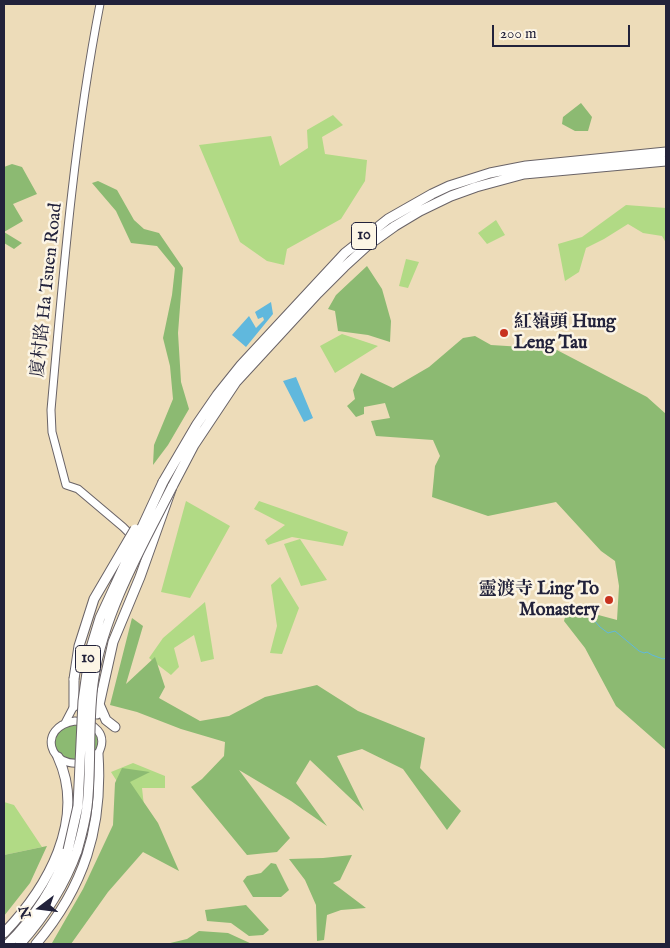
<!DOCTYPE html>
<html>
<head>
<meta charset="utf-8">
<style>
	body { margin:0 }
	#map { position:relative; width:670px; height:948px; overflow:hidden; background:#eddcb9; font-family:"IM FELL English",serif }
	canvas { display:block }
	.frame { position:absolute; inset:0; border:5px solid #22223b; pointer-events:none }
	.north { position:absolute; left:15px; top:883px; width:50px; height:50px; -webkit-text-stroke:4px #fcf5e5; paint-order:stroke; rotate:255deg; font-size:14px; font-weight:700; line-height:20px; text-align:center; color:#22223b }
	.north::after { content:''; display:block; margin:auto; width:18px; height:22px; background:#22223b; clip-path:polygon(50% 0,100% 100%,50% 72%,0 100%) }
	.scale { position:absolute; left:492px; top:25px; width:138px; height:22px; box-sizing:border-box; border:2px solid #22223b; border-top:0; padding-left:6px; font-size:15px; line-height:18px; white-space:nowrap; color:#22223b; -webkit-text-stroke:4px #fcf5e5; paint-order:stroke }
</style>
</head>
<body>
<div id="map">
<canvas width="670" height="948"></canvas>
<div class="frame"></div>
<div class="north">N</div>
<div class="scale">200 m</div>
</div>
<script>
const context = document.querySelector('canvas').getContext('2d');
context.lineJoin = 'round';
function fill(path, color) { context.fillStyle = color; context.fill(path, 'evenodd'); }
function strokePath(path, color, width, dash) { context.strokeStyle = color; context.lineWidth = width; context.lineCap = dash ? 'butt' : 'round'; context.setLineDash(dash || []); context.stroke(path); }
function drawText(font, color, halo, rows, align = 'center') {
  context.font = font + ' "IM FELL English","Noto Serif SC",serif'; context.lineWidth = 5; context.setLineDash([]); context.textBaseline = 'middle'; context.strokeStyle = halo; context.fillStyle = color; for (const [text, x, y, turn = 0] of rows) {
    context.save(); context.translate(x, y); context.rotate((+turn || 0) * Math.PI / 180); context.textAlign = isNaN(turn) ? turn : align; if (halo) context.strokeText(text, 0, 0); context.fillText(text, 0, 0); context.restore();
  }
}
fill(new Path2D(`
	M333,115L343,125L322,137L325,154L367,160L365,181L341,219L287,249L284,265L267,261L240,242L199,145L271,136L280,166L308,148L307,130Z
	M626,205L666,208V243L662,236L643,233L628,224L604,239L586,248L579,272L565,281L558,244L582,237Z
	M496,220L505,235L487,244L478,233Z
	M406,259L419,262L408,288L399,286Z
	M342,334L378,346L335,373L320,346Z
	M186,501L230,526L190,598L161,592Z
	M259,501L348,532L343,546L292,537L268,545L265,540L285,525L254,509Z
	M300,539L327,580L301,586L284,544Z
	M280,577L299,608L282,654L270,653L277,626L271,585Z
	M205,602L214,659L201,662L194,635L174,648L179,667L171,675L149,658L163,638Z
	M133,763L165,776V788H142L144,806L118,783L111,772Z
	M4,802L14,805L42,847L4,855Z`), '#b1da85');
fill(new Path2D(`
	M581,103L592,117L588,131H575L562,124L563,117Z
	M12,164L22,167L37,194L13,204L23,221L4,232L22,243L14,249L4,243V167Z
	M98,181L117,190L134,220L144,229L159,233L183,268L178,333L181,382L189,409L168,445L153,465L154,445L173,399L170,366L163,338L172,295L175,268L157,246L131,243L116,211L92,183Z
	M367,266L382,289L391,321L390,342L368,335L338,331L335,311L328,309L336,295Z
	M475,336L491,345L555,349L647,397L666,414V750L616,706L585,648L564,621L567,610L591,613L617,620L619,586L615,561L601,551L556,502L488,516L432,497L435,466L440,456L433,440L376,436L371,421L390,418L385,403L364,407V414L356,417L347,406L355,399L353,390L361,373L393,388L429,367L463,338Z
	M132,618L143,626L126,684L155,657L165,687L159,698L200,721L229,716L265,697L317,685L358,711L425,738L420,768L461,811L447,830L403,769L362,749L337,756L364,811L310,760L296,783L327,826L291,801L239,770L290,838L277,852L247,855L191,787L202,779L224,756L225,742L181,729L137,712L110,705Z
	M69,725L86,726L95,732C110,765 54,768 55,743C55,734 61,729 69,725Z
	M122,768L150,772L130,782L158,823L179,871L143,852L108,892L71,944H53L52,943L83,889L113,825L115,783Z
	M47,846L30,883L4,916V855Z
	M352,855L340,880L333,883L366,908L341,910L327,915L324,940L317,941L316,905L305,880L289,859L323,858Z
	M271,863L276,864L289,890L281,897H253L243,881L247,876L261,873Z
	M246,905L269,930L263,935L249,936L231,923L207,921L205,910Z
	M199,931L228,933L252,944H166L187,939Z`), '#8cba72');
fill(new Path2D(`
	M271,302L273,314L246,347L232,335L249,316L256,328L264,320L263,317L258,319L255,312Z
	M296,377L313,418L304,422L283,381Z`), '#60b8dd');
strokePath(new Path2D(`
	M586,611L600,627L608,633L615,631L639,651L644,653L647,652L652,655L663,659L666,658`), '#60b8dd', 1);
const secondary = new Path2D(`
	M100,4C74,138 63,275 51,410L52,432L66,485L78,489L123,527L135,539
	M75,721C94,722 109,734 98,754C96,759 90,761 85,762C49,771 36,727 75,721Z
	M65,723L76,702`);
const highway = new Path2D(`
	M163,482L197,424L217,395L241,365L345,253L388,219L432,194L449,186L490,173L526,166L666,152
	M99,704L106,720L115,727
	M74,706V679
	M97,714L113,642L140,577L172,487L194,445L236,382L318,293L344,267L367,246L395,226L420,211L451,196L476,187L524,174L666,161
	M4,933C47,888 87,820 58,757
	M8,944C35,917 55,886 68,850
	M20,944C45,916 64,887 77,851
	M36,944C84,887 103,828 98,754`);
strokePath(secondary, '#696367', 9);
strokePath(highway, '#696367', 11);
strokePath(secondary, '#fff', 7);
strokePath(highway, '#fff', 9);
const highwayBridge = new Path2D(`
	M74,679L79,646L94,599L135,529
	M68,850L78,806L83,701L90,651L100,618L163,482
	M77,851C81,837 85,822 87,807C92,764 87,720 94,677C104,612 142,546 172,487`);
strokePath(highwayBridge, '#696367', 11, []);
strokePath(highwayBridge, '#fff', 9);
for (const [x, y, r, color] of [
	[504,333,5,"#c8321e"],
	[609,600,5,"#c8321e"]
]) { const dot = new Path2D(); dot.arc(x, y, r, 0, 2 * Math.PI); context.fillStyle = color; context.fill(dot); strokePath(dot, '#fcf5e5', 2); }
for (const [x, y, w] of [
	[364,236,25],
	[88,659,25]
]) { const box = new Path2D(); box.roundRect(x - w / 2, y - 13.5, w, 27, 4); context.fillStyle = '#fcf5e5'; context.fill(box); strokePath(box, '#22223b', 1); }
drawText('bold 16px', '#22223b', null, [
	["10",364,236],
	["10",88,659]
]);
drawText('18px', '#22223b', '#fcf5e5', [
	["廈村路 Ha Tsuen Road",48,290,-84]
]);
drawText('bold 18px', '#22223b', '#fcf5e5', [
	["紅嶺頭 Hung",514,323],
	["Leng Tau",514,344],
	["靈渡寺 Ling To",599,590,"right"],
	["Monastery",599,611,"right"]
], 'left');
</script>
</body>
</html>
